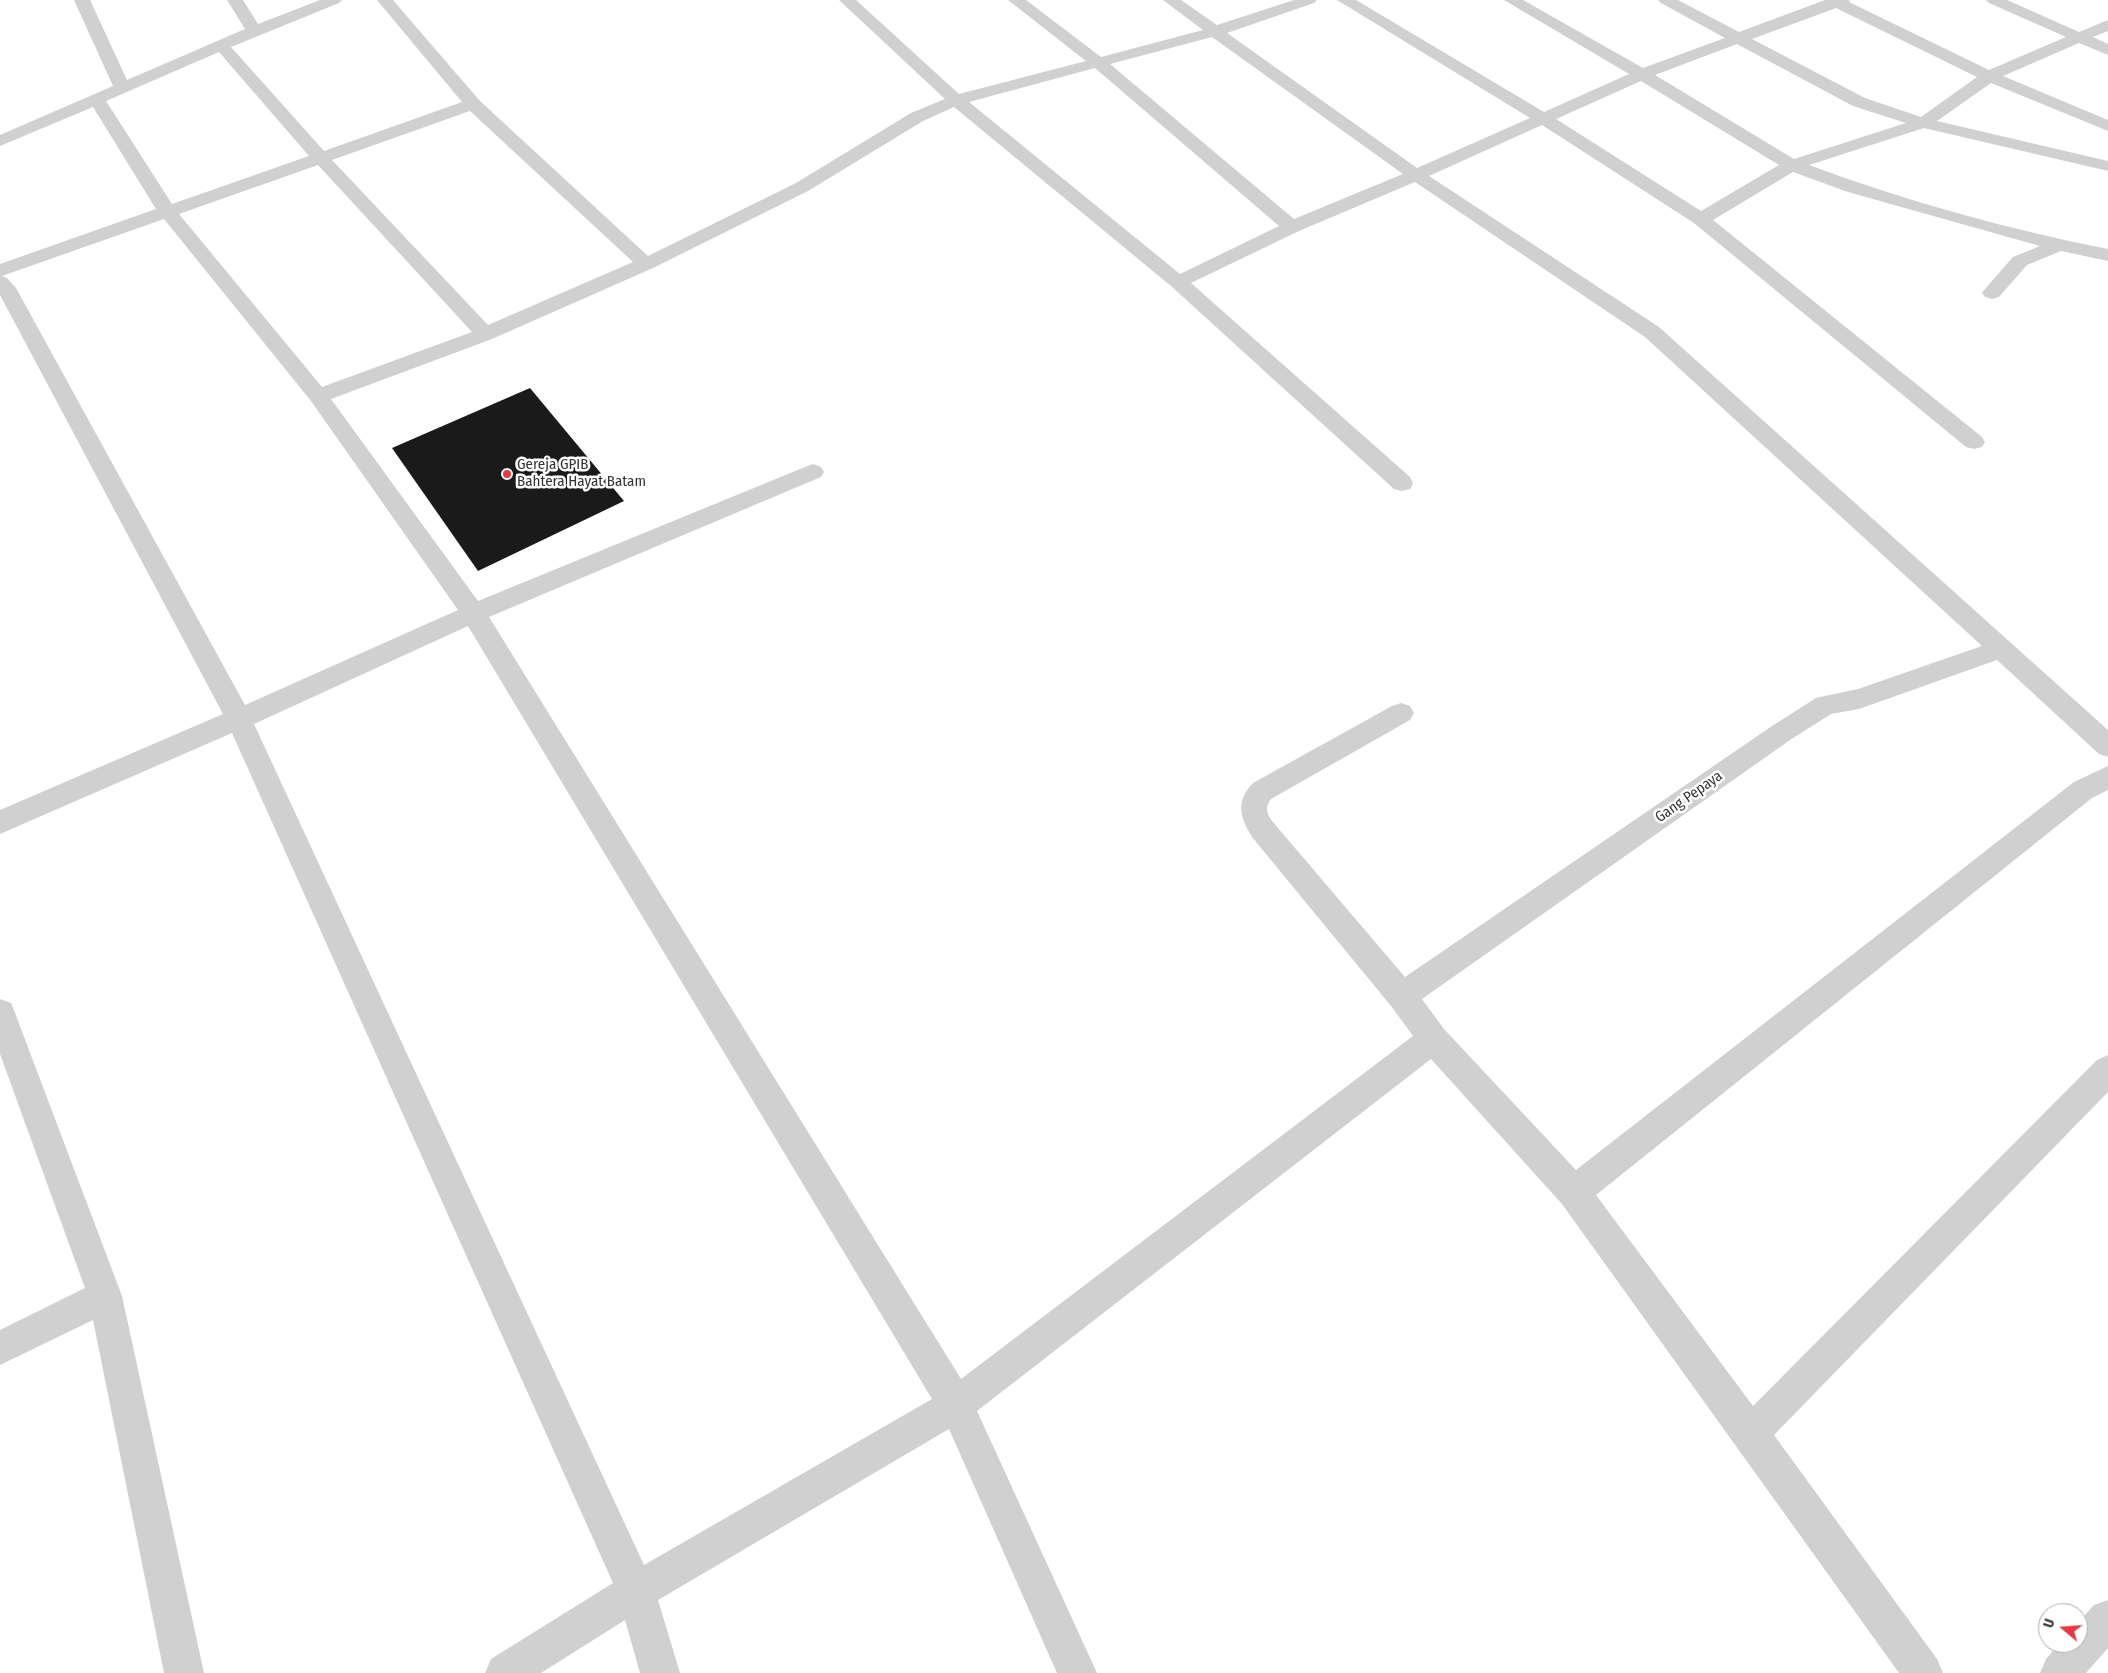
<!DOCTYPE html>
<html>
<head>
<meta charset="utf-8">
<style>
	body { margin:0 }
	#map { position:relative; width:2108px; height:1673px; overflow:hidden; background:#fff; font-family:"Fira Sans Condensed",sans-serif }
	canvas { display:block }
	.north { position:absolute; left:2038px; top:1603px; width:50px; height:50px; box-sizing:border-box; background:#fff; border:1px solid #adadad; border-radius:50%; rotate:288deg; font-size:14px; font-weight:700; line-height:20px; text-align:center; color:#333 }
	.north::after { content:''; display:block; margin:auto; width:18px; height:22px; background:#e63946; clip-path:polygon(50% 0,100% 100%,50% 72%,0 100%) }
</style>
</head>
<body>
<div id="map">
<canvas width="2108" height="1673"></canvas>
<div class="north">U</div>
</div>
<script>
const context = document.querySelector('canvas').getContext('2d');
context.lineJoin = 'round';
function fill(path, color) { context.fillStyle = color; context.fill(path, 'evenodd'); }
function strokePath(path, color, width, dash) { context.strokeStyle = color; context.lineWidth = width; context.lineCap = dash ? 'butt' : 'round'; context.setLineDash(dash || []); context.stroke(path); }
function drawText(font, color, halo, rows, align = 'center') {
  context.font = font + ' "Fira Sans Condensed",sans-serif'; context.lineWidth = 5; context.setLineDash([]); context.textBaseline = 'middle'; context.strokeStyle = halo; context.fillStyle = color; for (const [text, x, y, turn = 0] of rows) {
    context.save(); context.translate(x, y); context.rotate((+turn || 0) * Math.PI / 180); context.textAlign = isNaN(turn) ? turn : align; if (halo) context.strokeText(text, 0, 0); context.fillText(text, 0, 0); context.restore();
  }
}
fill(new Path2D(`
	M530,388L624,501L478,571L392,448Z`), '#1a1a1a');
fill(new Path2D(`
	M74,0H90L127,80L245,29L227,0H243L258,24L320,0H342L339,3L231,47L324,151L462,102L377,0H393L479,100L648,256L796,183L911,113L945,99L839,0H856L959,94L1086,61L1008,0H1026L1101,57L1203,30L1163,0H1181L1217,25L1294,0H1317L1314,3L1227,33L1417,168L1530,118L1337,0H1356L1544,112L1629,74L1504,0H1523L1643,68L1725,38L1661,3L1658,0H1678L1739,32L1825,0H1850L1849,2L1989,70L2066,37L1989,3L1986,0H2007L2079,32L2108,20V31L2093,37L2108,44V55L2079,43L2003,76L2108,120V131L1991,83L1937,121L2108,161V171L1924,128L1809,165C1906,201 2007,229 2108,249V261L2061,251L2027,265L1999,297L1992,299L1985,297L1982,293L1985,289L2013,257L2040,246L1848,192L1793,172L1713,220L1982,437L1985,442L1982,447L1974,449L1966,447L1694,223L1542,125L1429,176L1659,327L2108,730V757L2099,754L1997,660L1859,709L1831,714L1790,740L1422,999L1444,1029L1576,1170L2074,782L2108,766V790L2092,798L1596,1195L1753,1406L2097,1060L2108,1055V1092L1774,1435L1937,1659L1943,1673H1899L1562,1204L1431,1059L977,1411L1097,1673H1057L949,1429L658,1600L680,1673H640L625,1620L541,1673H485L491,1659L613,1583L232,733L0,834V810L223,714L0,295V264L156,209L93,107L0,146V135L113,86ZM1836,8L1977,77L1921,117L1865,98L1752,39ZM1212,37L1403,174L1294,219L1110,64ZM1737,44L1853,106L1906,123L1794,159L1655,75ZM219,52L309,156L172,204L106,101ZM1095,68L1279,226L1180,274L969,102ZM1641,81L1779,165L1701,211L1556,119ZM954,107L1171,286L1394,489L1402,491L1410,489L1413,483L1410,477L1191,283L1299,231L1415,182L1645,337L1982,646L1858,689L1816,698L1772,726L1405,977L1272,821C1266,812 1265,807 1271,799L1410,720L1414,713L1410,706L1401,703L1392,706L1253,783C1235,802 1240,817 1252,837L1391,1006L1413,1036L961,1379L489,617L821,477L824,472L821,467L813,464L805,467L478,601L331,399L492,339L653,268L808,191L923,121ZM470,111L633,262L488,325L332,160ZM318,165L472,332L322,387L179,214ZM164,219L311,401L458,610L245,705L16,288L7,278L2,276ZM468,626L932,1399L644,1565L254,724Z
	M0,999L11,1003L15,1013L122,1296L204,1673H164L93,1320L0,1365V1330L85,1288L0,1054Z
	M2108,1600V1648L2086,1673H2040L2046,1659L2060,1643H2078V1623L2094,1605Z`), '#d0d0d0');
for (const [x, y, r, color] of [
	[507,474,5,"#e63946"]
]) { const dot = new Path2D(); dot.arc(x, y, r, 0, 2 * Math.PI); context.fillStyle = color; context.fill(dot); strokePath(dot, '#fff', 2); }
drawText('15px', '#333', '#fff', [
	["Gereja GPIB",517,465],
	["Bahtera Hayat Batam",517,482]
], 'left');
drawText('15px', '#333', '#fff', [
	["Gang Pepaya",1689,797,-35]
]);
</script>
</body>
</html>
